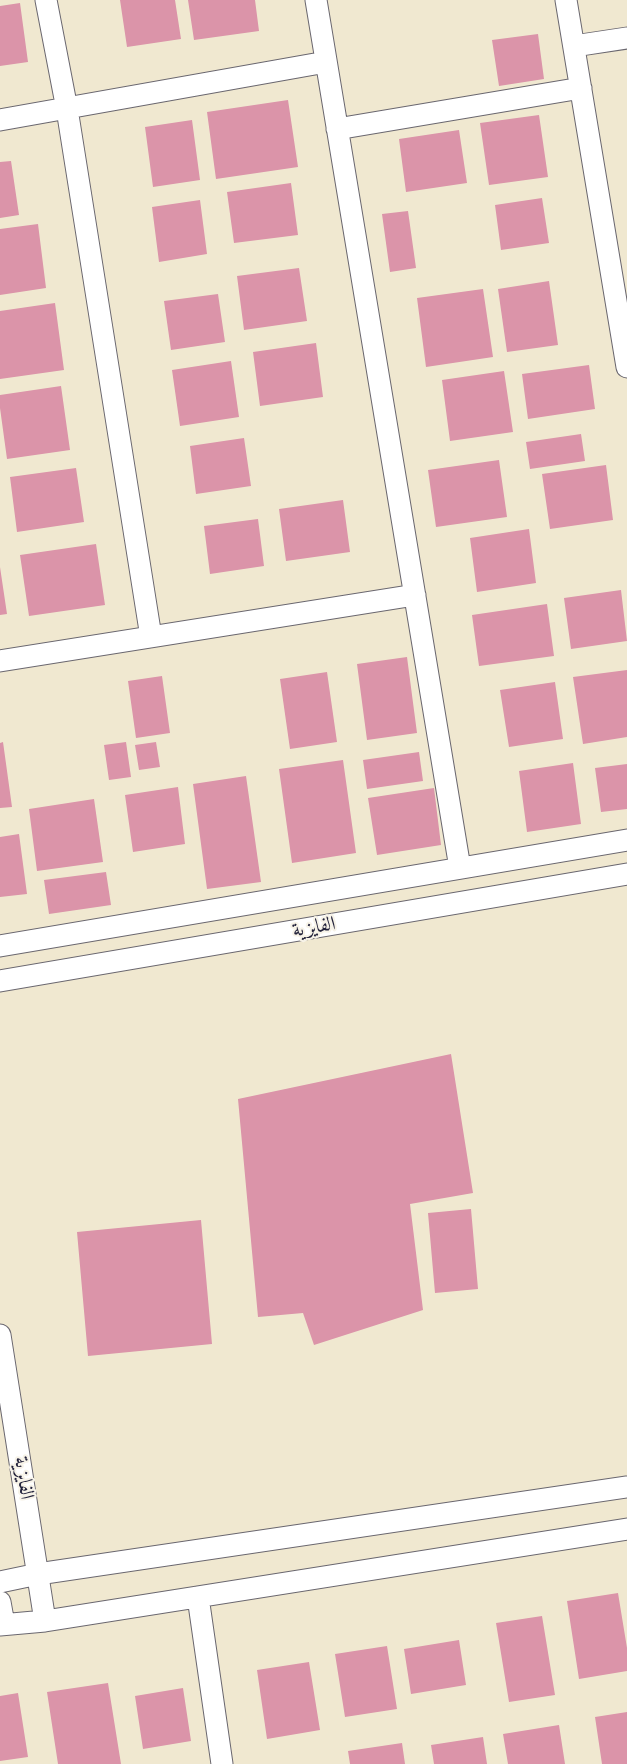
<!DOCTYPE html>
<html>
<head>
<meta charset="utf-8">
<style>
	body { margin:0 }
	canvas { display:block; background:#f0e8d0 }
</style>
</head>
<body>
<canvas width="627" height="1764"></canvas>
<script>
const context = document.querySelector('canvas').getContext('2d');
context.lineJoin = 'round';
function fill(path, color) { context.fillStyle = color; context.fill(path, 'evenodd'); }
function strokePath(path, color, width, dash) { context.strokeStyle = color; context.lineWidth = width; context.lineCap = dash ? 'butt' : 'round'; context.setLineDash(dash || []); context.stroke(path); }
function drawText(font, color, halo, rows, align = 'center') {
  context.font = font + ' Alegreya,Amiri,serif'; context.lineWidth = 4; context.setLineDash([]); context.textBaseline = 'middle'; context.strokeStyle = halo; context.fillStyle = color; for (const [text, x, y, turn = 0] of rows) {
    context.save(); context.translate(x, y); context.rotate((+turn || 0) * Math.PI / 180); context.textAlign = isNaN(turn) ? turn : align; if (halo) context.strokeText(text, 0, 0); context.fillText(text, 0, 0); context.restore();
  }
}
fill(new Path2D(`
	M120,0H175L181,39L127,47Z
	M188,0H255L259,31L194,40Z
	M20,3L28,62L0,66V6Z
	M538,34L544,79L499,86L492,40Z
	M288,100L298,167L216,179L207,112Z
	M539,115L548,177L489,185L480,123Z
	M192,120L200,180L153,187L145,127Z
	M459,130L467,183L406,192L399,139Z
	M11,161L19,215L0,218V162Z
	M291,183L298,235L234,243L227,192Z
	M542,198L549,243L501,250L495,205Z
	M200,200L207,254L159,262L152,207Z
	M408,211L416,268L390,272L382,214Z
	M38,224L46,288L0,295V229Z
	M299,268L307,321L244,330L237,276Z
	M549,281L558,345L507,352L498,289Z
	M483,289L493,357L426,367L417,298Z
	M218,294L225,342L171,350L164,301Z
	M55,303L64,370L0,379V311Z
	M316,343L323,397L260,406L253,352Z
	M231,361L239,417L180,426L172,370Z
	M589,365L595,409L528,419L522,374Z
	M504,371L513,432L450,441L442,380Z
	M61,386L70,450L7,459L0,408V395Z
	M581,434L585,461L530,469L526,442Z
	M244,438L251,486L196,494L190,446Z
	M499,460L507,517L436,527L428,470Z
	M606,465L613,520L550,529L542,474Z
	M76,468L84,522L17,532L10,477Z
	M343,500L350,552L286,561L279,509Z
	M258,519L264,566L210,574L204,526Z
	M529,529L536,583L477,592L470,538Z
	M96,544L105,605L29,616L20,555Z
	M0,567L7,614L0,615Z
	M621,590L627,641L571,649L564,598Z
	M547,604L554,656L479,666L472,615Z
	M407,657L417,733L367,740L357,664Z
	M627,670V737L583,744L573,677Z
	M327,672L337,742L290,749L280,679Z
	M162,676L170,733L136,738L128,681Z
	M555,682L563,739L509,747L500,690Z
	M3,742L12,807L0,808V743Z
	M126,742L131,777L109,780L104,745Z
	M156,742L160,767L139,770L135,745Z
	M419,752L423,781L367,789L363,760Z
	M343,760L356,853L292,863L279,769Z
	M573,763L581,824L527,832L519,771Z
	M627,764V809L601,812L595,768Z
	M246,776L261,882L207,889L193,784Z
	M178,787L185,844L133,852L125,795Z
	M434,788L441,845L377,855L368,798Z
	M94,799L103,862L37,871L29,809Z
	M19,834L27,894L0,897V837Z
	M106,872L111,905L49,914L44,880Z
	M451,1054L473,1193L410,1204L423,1310L314,1345L303,1313L258,1317L238,1099Z
	M471,1209L478,1289L435,1293L428,1213Z
	M201,1220L212,1344L88,1356L77,1232Z
	M618,1593L627,1648V1671L579,1679L567,1601Z
	M542,1616L555,1695L509,1702L496,1623Z
	M459,1640L466,1685L411,1694L404,1649Z
	M387,1646L397,1709L345,1717L335,1654Z
	M309,1662L320,1730L267,1739L257,1670Z
	M108,1683L121,1764H58L47,1692Z
	M183,1688L191,1741L143,1749L135,1696Z
	M18,1693L28,1757L0,1761V1696Z
	M627,1712V1764H602L595,1717Z
	M559,1725L565,1764H508L503,1734Z
	M483,1737L487,1764H434L431,1745Z
	M402,1743L405,1764H350L348,1751Z`), '#db94a9');
const minor = new Path2D(`
	M46,0L67,109L151,637
	M316,0L460,868
	M566,0L627,367
	M574,46L627,38
	M0,120L326,62
	M337,129L581,88
	M0,661L415,595
	M0,946L627,840
	M0,981L627,874
	M0,1335L45,1621
	M0,1582L38,1574L627,1487
	M198,1597L222,1764
	M0,1602L4,1624
	M0,1625L45,1621L627,1529`);
strokePath(minor, '#6a676f', 23);
strokePath(minor, '#fff', 21);
drawText('20px', '#22223b', '#f7f3e8', [
	["الفايزية",314,928,-10],
	["الفايزية",23,1478,81]
]);
</script>
</body>
</html>
